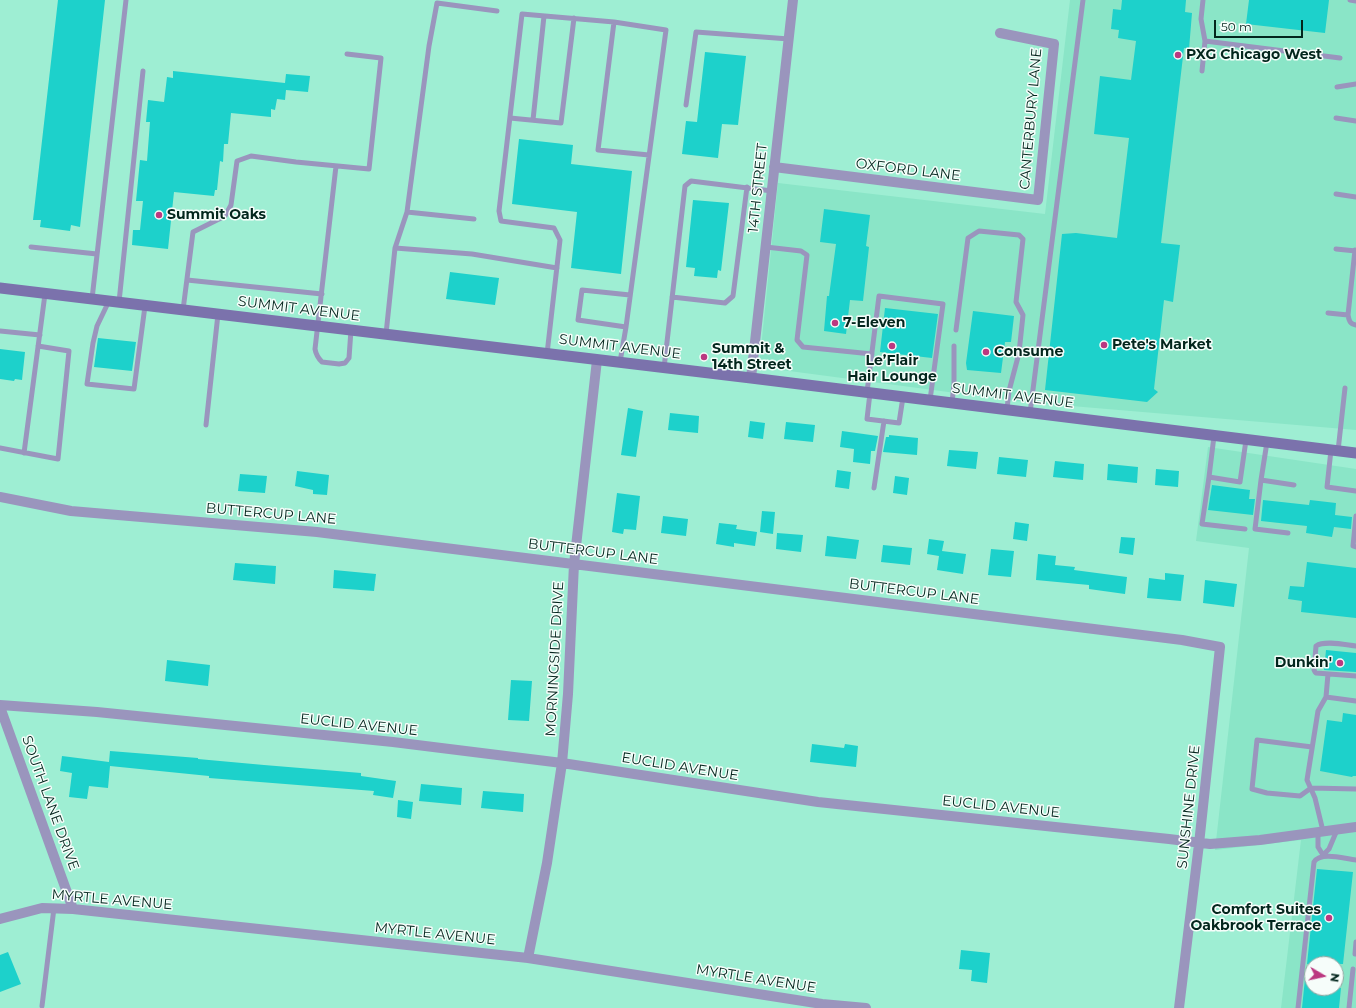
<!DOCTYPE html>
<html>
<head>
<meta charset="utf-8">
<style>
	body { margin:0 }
	#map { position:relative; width:1356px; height:1008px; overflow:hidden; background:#9eeed3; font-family:Montserrat,sans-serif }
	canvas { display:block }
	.north { position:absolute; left:1304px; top:956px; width:40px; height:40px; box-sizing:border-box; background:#f6fdfa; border:1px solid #95a7a2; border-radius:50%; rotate:99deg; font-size:11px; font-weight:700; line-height:16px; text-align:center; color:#03261d }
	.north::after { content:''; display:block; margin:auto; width:14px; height:18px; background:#bb3880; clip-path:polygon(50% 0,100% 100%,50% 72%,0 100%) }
	.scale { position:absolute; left:1214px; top:20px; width:89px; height:18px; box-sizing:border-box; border:2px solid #03261d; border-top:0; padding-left:5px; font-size:12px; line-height:14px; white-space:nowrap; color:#03261d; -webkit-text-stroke:3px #f6fdfa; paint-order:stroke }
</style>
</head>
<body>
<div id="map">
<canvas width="1356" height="1008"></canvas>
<div class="north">N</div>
<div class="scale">50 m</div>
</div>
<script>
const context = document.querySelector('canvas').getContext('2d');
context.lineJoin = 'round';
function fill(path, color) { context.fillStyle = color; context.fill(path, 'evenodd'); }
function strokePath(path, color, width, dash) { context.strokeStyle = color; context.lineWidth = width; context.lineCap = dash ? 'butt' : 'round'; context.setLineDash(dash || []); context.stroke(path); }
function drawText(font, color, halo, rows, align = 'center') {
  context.font = font + ' Montserrat,sans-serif'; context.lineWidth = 3; context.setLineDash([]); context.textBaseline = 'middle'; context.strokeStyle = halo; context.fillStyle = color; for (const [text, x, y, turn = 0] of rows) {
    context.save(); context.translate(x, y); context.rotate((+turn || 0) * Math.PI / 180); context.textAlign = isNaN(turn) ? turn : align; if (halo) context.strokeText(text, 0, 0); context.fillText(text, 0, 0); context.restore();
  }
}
fill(new Path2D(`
	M1070,0H1356V430L1024,402L759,367L778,183L1045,214Z
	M1208,447L1356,469V1008H1281L1301,840L1215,850L1249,548L1196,541ZM1312,964H1336V988H1312Z`), '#8ae5c7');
fill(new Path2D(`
	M58,0H105L80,227L71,225L70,231L40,227L41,220H33Z
	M1122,0H1186L1185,12L1192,13L1189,49L1184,48L1161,243L1180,245L1173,302L1164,300L1154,389L1158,392L1147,402L1045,390L1062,234L1076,233L1117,238L1129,138L1094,134L1100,76L1131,80L1136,41L1118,38L1119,30L1111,29L1113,9L1121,10Z
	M1249,0H1329L1325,33L1246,24Z
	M705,52L746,56L738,125L722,124L718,158L682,154L686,121L697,122Z
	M173,71L285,83L286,74L310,76L308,92L286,90L285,100L277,99L275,110L271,109V117L231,113L228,144H224L223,162L220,161L217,190H215L214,196L174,192L168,249L132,245L133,230H140L143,201H136L140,160L147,161L150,122H146L148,100L164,102L167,77L173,78Z
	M519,139L573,145L571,164L632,171L621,274L571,268L577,212L512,204Z
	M693,200L729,203L721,271L718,270L717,278L694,276L695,268L686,267Z
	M824,209L870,215L866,246L869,247L863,301L850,300L846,334L824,331L827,296H829L836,244L820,242Z
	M450,272L499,278L495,305L446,299Z
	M885,308L938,314L932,358L880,352Z
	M973,311L1014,316L1011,342H1005L1001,373L967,370L966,363Z
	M98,338L136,342L132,371L94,367Z
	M0,349L25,352L22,380L15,379L14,381L0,379Z
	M628,408L643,411L636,457L621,455Z
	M670,413L699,416L698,433L668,430Z
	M750,421L765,423L763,439L748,437Z
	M786,422L815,425L813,442L784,439Z
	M842,431L878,436L875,451H871L870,464L853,462L854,449L840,447Z
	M889,435L918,438L917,455L883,452L886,437H889Z
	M949,450L978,452L976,469L947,466Z
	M999,457L1028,460L1026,477L997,474Z
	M1055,461L1084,464L1083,480L1053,477Z
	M1108,464L1138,467L1137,483L1107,480Z
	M1156,469L1179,471L1178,487L1155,485Z
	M837,470L851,472L849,489L835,487Z
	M297,471L329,475L327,495L313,494V490L295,486Z
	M240,474L267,476L265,493L238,491Z
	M895,476L909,478L907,495L893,493Z
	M1212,485L1250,490L1249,499H1255L1253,515L1208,510Z
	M617,493L640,496L636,530L624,529L623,534L612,532Z
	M1263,500L1309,505L1310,500L1336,503L1335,515L1352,517L1351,529L1334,527L1332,537L1306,533L1307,526L1261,521Z
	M762,511L775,512L773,534L760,532Z
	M663,516L688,519L686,536L661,533Z
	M1015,522L1029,524L1027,541L1013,539Z
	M719,523L737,525L736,529L757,532L755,546L734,543V547L716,544Z
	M777,533L803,535L801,552L776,549Z
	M827,536L859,540L856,559L825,556Z
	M1121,537L1135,538L1133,555L1119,553Z
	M929,539L944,541L942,551L966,554L963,574L937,570L939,556L927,554Z
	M883,545L912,548L910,565L881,562Z
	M991,549L1014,551L1011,577L988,575Z
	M1038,554L1056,556L1055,565L1075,567L1074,570L1127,577L1125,594L1089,589V585L1036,580Z
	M1307,562L1356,568V618L1301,612L1302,601L1288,599L1290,586L1304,587Z
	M235,563L276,566L275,584L233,580Z
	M334,570L376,574L374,591L333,588Z
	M1165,573L1184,575L1181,601L1147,598L1149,578L1165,580Z
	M1205,580L1237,584L1234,607L1203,603Z
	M1326,650L1356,653V672L1324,670Z
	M167,660L210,665L208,686L165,681Z
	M511,680L532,681L529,721L508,720Z
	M1343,713L1356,715V776H1353L1352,777L1320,771L1327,720L1342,722Z
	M812,744L844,748L845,744L858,746L856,767L810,762Z
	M110,751L198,758V759L264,765L361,773V776L396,781L393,798L373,795L374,791L209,778V776L110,766L108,788L89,786L87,799L69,797L72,773L60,771L62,756L109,762Z
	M421,784L462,788L461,805L419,801Z
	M483,791L524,794L523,812L481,808Z
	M398,800L413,802L411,819L397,817Z
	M1317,869L1353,872L1343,964H1307Z
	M961,950L990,953L987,983L971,981L972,970L959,969Z
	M8,952L21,984L0,992V955Z
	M1306,969L1312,970V988H1341L1339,1008H1302Z`), '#1dd1cb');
strokePath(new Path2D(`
	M1203,0L1201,19L1205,41
	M1350,0L1356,1
	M1202,71L1205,41L1340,58
	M1337,87L1356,84
	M686,105L696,32L789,39
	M510,118L561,123L574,18
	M1336,118L1356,121
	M533,120L544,16
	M336,166L315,349C316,355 318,358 322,362L339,364L345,363L349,358L351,330
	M1336,194L1356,197
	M407,212L474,219
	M31,247L97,254
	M766,247L801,251L807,255L797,340L803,347L872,354
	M395,248L472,254L557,268
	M1336,249L1356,251
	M1355,250L1348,315C1349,321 1350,324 1356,325
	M187,280L322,294
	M672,297L725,303L733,296L747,187
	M92,299L126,0
	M109,301L97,326L93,343L87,384L134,389L145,306
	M119,302L143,71
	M183,310L193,232L225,216L231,205L237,161L251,156L296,162L369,169L381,58L347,54
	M1328,313L1348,315
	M626,327L578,320L582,290L630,295
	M956,330L968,238L979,231L1019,235L1023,239L1016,302L1023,315L1019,353L1009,391L1007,409
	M0,331L40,335
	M386,334L395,248L407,212L429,46L437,3L497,11
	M547,354L560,240L554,228L501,221L499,211L522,14L614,22
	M620,362L626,327L666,30L614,22L598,150L649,155
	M664,368L685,186L691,181L772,191
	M867,392L879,296L943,304L930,400
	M870,393L867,419L899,423L903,397
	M952,403L954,384V346
	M1030,413L1083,0
	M206,425L218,314
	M1214,436L1209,477L1240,482L1246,440
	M1267,442L1261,480L1294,485
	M0,448L58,459L69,351L38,346
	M1331,450L1327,487L1356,491
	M1338,451L1345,388
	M24,453L45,294
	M1209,477L1202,524L1245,529
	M1261,480L1255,529L1288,533
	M874,488L884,421
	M1356,516L1353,546L1356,547
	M1356,646C1346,645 1325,640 1316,646L1314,670L1315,672L1316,673L1356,676
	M1326,697L1356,701
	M1312,747L1257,740L1252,789L1267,793L1300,796L1311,788L1356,789
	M1323,831L1315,798L1307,780L1318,711L1326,697L1328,674
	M1318,832V847L1323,855L1329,849L1337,830
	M1355,954L1356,942
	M42,1006L54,908
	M1298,1008L1314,862C1321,851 1345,859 1356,860
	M1349,1008L1353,969`), '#9a95bd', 5);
strokePath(new Path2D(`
	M774,167L1038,200L1054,44L1000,33
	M751,378L793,0
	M0,497L71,511L317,532L1182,640L1220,647L1199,844L1179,1008
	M0,705L97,712L393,742L562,763L818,802L1169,839L1210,844L1260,840L1356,827
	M0,707L73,909
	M0,919L42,908L73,909L528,958L822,1004L866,1008
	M528,958L547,863L562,763L568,694L574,564L597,360`), '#9a95bd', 10);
strokePath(new Path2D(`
	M0,288L751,378L1356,453`), '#7b72ac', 11);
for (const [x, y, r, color] of [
	[1178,55,4,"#bb3880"],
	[159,215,4,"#bb3880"],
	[835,323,4,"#bb3880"],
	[1104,345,4,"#bb3880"],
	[892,346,4,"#bb3880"],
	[986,352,4,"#bb3880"],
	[704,357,4,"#bb3880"],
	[1340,663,4,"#bb3880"],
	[1329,918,4,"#bb3880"]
]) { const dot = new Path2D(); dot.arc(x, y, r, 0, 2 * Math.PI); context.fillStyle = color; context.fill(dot); strokePath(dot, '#f6fdfa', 1.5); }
drawText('bold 14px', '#03261d', '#f6fdfa', [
	["PXG Chicago West",1186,55],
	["Summit Oaks",167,215],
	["7-Eleven",843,323],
	["Pete's Market",1112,345],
	["Summit &",712,349],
	["14th Street",712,365],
	["Consume",994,352],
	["Le’Flair",892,361,"center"],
	["Hair Lounge",892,377,"center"],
	["Dunkin'",1332,663,"right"],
	["Comfort Suites",1321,910,"right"],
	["Oakbrook Terrace",1321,926,"right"]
], 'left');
drawText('14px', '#03261d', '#f6fdfa', [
	["CANTERBURY LANE",1031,119,-85],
	["OXFORD LANE",908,170,7],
	["14TH STREET",758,188,-84],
	["SUMMIT AVENUE",299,309,7],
	["SUMMIT AVENUE",620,347,7],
	["SUMMIT AVENUE",1013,396,7],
	["BUTTERCUP LANE",271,514,5],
	["BUTTERCUP LANE",593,552,7],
	["BUTTERCUP LANE",914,592,7],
	["MORNINGSIDE DRIVE",555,659,-87],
	["EUCLID AVENUE",359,725,6],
	["EUCLID AVENUE",680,767,9],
	["SOUTH LANE DRIVE",50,803,70],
	["EUCLID AVENUE",1001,807,6],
	["SUNSHINE DRIVE",1189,807,-84],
	["MYRTLE AVENUE",112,900,5],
	["MYRTLE AVENUE",435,934,6],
	["MYRTLE AVENUE",756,979,9]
]);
</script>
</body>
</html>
